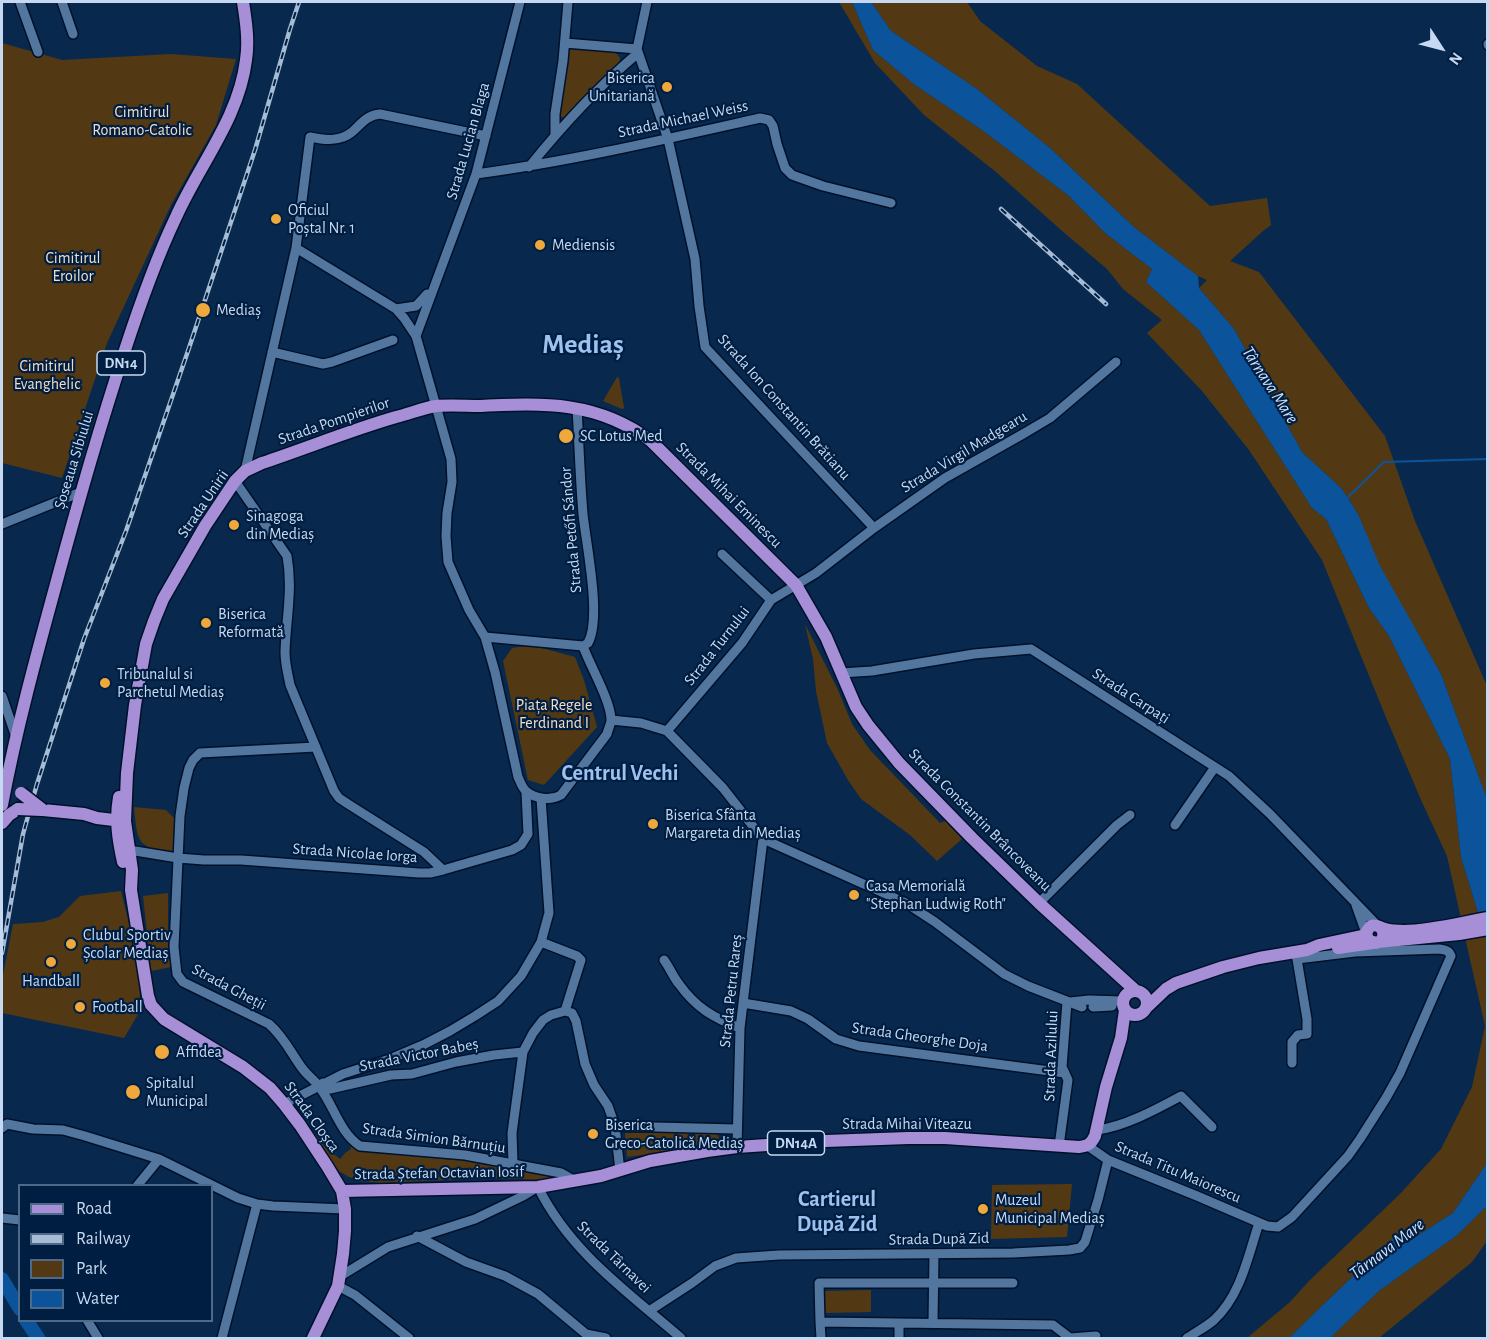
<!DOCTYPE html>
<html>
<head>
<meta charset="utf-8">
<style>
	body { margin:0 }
	#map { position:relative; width:1489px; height:1340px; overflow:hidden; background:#08294d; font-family:"Alegreya Sans",sans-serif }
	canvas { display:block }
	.frame { position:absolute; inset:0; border:3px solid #c6d9f0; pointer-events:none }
	.legend { position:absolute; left:18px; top:1184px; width:195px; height:138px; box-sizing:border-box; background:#001e42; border:2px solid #4f6988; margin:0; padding:8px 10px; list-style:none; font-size:18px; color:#c6d9f0 }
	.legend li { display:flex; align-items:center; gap:12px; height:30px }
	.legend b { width:30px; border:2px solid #4f6988 }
	.north { position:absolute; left:1411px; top:18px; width:60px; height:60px; -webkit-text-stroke:4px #001e42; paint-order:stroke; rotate:126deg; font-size:16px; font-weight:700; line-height:24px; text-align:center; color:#c6d9f0 }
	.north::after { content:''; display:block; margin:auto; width:21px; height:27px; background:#c6d9f0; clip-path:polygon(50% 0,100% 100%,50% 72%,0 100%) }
</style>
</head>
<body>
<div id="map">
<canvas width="1489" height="1340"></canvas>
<div class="frame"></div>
<ul class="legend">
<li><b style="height:8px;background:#a68fd6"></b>Road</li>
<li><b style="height:8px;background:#a6bcd5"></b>Railway</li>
<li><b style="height:16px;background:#533913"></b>Park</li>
<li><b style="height:16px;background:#0b549c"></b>Water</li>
</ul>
<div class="north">N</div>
</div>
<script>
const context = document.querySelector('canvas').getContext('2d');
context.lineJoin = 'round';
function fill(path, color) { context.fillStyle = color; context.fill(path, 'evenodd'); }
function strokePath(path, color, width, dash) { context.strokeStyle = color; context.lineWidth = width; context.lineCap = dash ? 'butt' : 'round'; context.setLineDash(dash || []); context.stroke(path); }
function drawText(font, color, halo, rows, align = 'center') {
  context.font = font + ' "Alegreya Sans",sans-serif'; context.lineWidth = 4.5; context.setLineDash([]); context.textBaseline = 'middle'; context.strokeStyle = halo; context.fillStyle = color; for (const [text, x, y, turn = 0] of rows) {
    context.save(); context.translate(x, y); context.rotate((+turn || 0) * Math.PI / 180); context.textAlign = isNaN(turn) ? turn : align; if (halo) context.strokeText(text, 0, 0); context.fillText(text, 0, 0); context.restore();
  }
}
fill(new Path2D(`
	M839,2H852L873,50L915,85L982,130L1069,196L1105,233L1152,269L1146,282L1199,330L1312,508L1326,519L1369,608L1389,636L1450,759L1461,857L1480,919L1462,923L1447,856L1421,800L1385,715L1322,560L1249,450L1202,391L1147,333L1162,320L1123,289L1107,269L1061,230L996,172L924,115L875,63Z
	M871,2H967L980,21L1037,66L1077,84L1210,206L1267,198L1271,225L1263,231L1230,261L1259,272L1385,436L1415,521L1487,686V799L1441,674L1379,566L1358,514L1342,489L1302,452L1234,329L1199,288L1207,280L1198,276L1135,228L1050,148L977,89L891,31Z
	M2,43L62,60L171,54L236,59L216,125L171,205L107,343L62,478L2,463Z
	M571,49L615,52L620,58L619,69L571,117H559L565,53Z
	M617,377L619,378L624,408L622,409L603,401Z
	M805,624L838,690L852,724L870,750L940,823L945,821L962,839L937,861L910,835L861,799L848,780L827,743L816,691L813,659Z
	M531,645L575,657L584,680L597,727L544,785L528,780L503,661L512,648Z
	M134,807L166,810L177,821V855C138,845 138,848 134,807Z
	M121,891L139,965L140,1011L124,1038L2,1013V980L13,924L43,922L59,917L80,896Z
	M168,893V949L171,967L151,971L143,896Z
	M1484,930L1488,935L1487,1163L1453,1213L1406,1243L1393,1238L1326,1302L1289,1338H1247L1290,1302L1309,1281L1400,1194L1441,1149L1472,1087L1485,1026L1464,933Z
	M311,1129L326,1148L340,1159L345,1153L351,1149L350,1139L360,1146L465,1155L561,1173L575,1181L486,1178L380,1183L361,1181L349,1177L337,1170Z
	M712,1132L718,1135L719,1139L715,1144L709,1146L627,1157L625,1133Z
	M1072,1184L1067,1237L991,1239L992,1185Z
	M1487,1206V1241L1472,1262L1379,1338H1330L1380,1290L1456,1236Z
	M871,1290V1312L825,1313L824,1291Z`), '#533913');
fill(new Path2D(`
	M852,2H871L891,31L977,89L1050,148L1135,228L1198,276L1199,288L1234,329L1302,452L1342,489L1358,514L1380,566L1441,674L1487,799V918L1480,919L1461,857L1450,759L1389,636L1369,608L1326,519L1312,508L1199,330L1146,282L1152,269L1105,233L1069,196L982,130L915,85L873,50Z
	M1487,1163V1206L1456,1236L1380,1290L1330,1338H1289L1326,1302L1393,1238L1406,1243L1453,1213Z`), '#0b549c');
strokePath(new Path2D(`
	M1346,499L1384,462L1488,459`), '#0b549c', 2);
strokePath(new Path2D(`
	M2,1279L20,1309
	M26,1320L38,1338`), '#0b549c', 14);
const minor = new Path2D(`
	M20,2L38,52
	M62,2L73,34
	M647,2L637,49L668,139L695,259L699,306L705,347L874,528
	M565,43L637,49
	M1488,44V45
	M555,135V114L563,61L568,2
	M529,167C562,126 598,87 638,53
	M476,174C572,161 666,139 760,118L769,120L773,126L777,144L785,168L792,175L823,186L891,203
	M296,248L396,309L404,318L416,336L451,459L452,482L447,513L446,536L448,562L469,610L485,637L495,672L518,777C520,781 522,788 526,791C535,799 551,801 561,795L607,734C608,729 611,724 611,720C611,701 590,666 583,646
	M396,309L416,306L427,294
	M416,336L476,174L520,2
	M272,352L323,364L332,362L393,340
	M577,408C579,443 580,479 583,514C586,544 602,618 588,643L583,646
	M245,471L296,248L310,137C324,140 340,142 352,132C361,124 367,115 380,114L486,136
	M235,481L287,556C293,589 286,620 285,652C285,663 288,675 290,685L334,791L339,798L348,804L424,852L443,870
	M2,524L81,492
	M722,554L771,600
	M485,637L583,646
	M841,673L872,671L974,654L1031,649L1229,776L1270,814L1377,925
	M2,696L16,737
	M611,720L641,723L667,731L723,788L763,839L906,903L935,922L1004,974L1028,986L1082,1007
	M667,731L742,643L771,600L816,573L874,528L945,478L1023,434L1050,418L1116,362
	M316,747L200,753L193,760L189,768L184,788L180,816L174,947L177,974L183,982L269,1024C284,1037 291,1053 302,1068C307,1075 313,1079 318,1085C334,1105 339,1132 360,1146L465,1155L561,1173L575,1181
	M1175,825L1215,767
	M129,850L178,858L204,860H241L419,873H430L443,870L512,850L521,845L528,834L526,792
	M1039,903L1117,825L1130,815
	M1356,905L1366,933
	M541,942L577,956L581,960L565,1011
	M664,960C670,968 673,977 679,984C696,1008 714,1018 740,1028
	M1070,1002L1089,1000L1123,1001
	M743,1003L791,1011L808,1019L836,1039L859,1046L1065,1073
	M1093,1007L1112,1006
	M565,1011L572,1013L576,1021L585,1064L594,1085L608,1106L615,1126
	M1292,1063V1042L1298,1035L1307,1034V1019L1297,959L1295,953
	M323,1083L330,1089L391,1075L412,1074L456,1062L494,1055L523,1052
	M284,1104L343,1074L390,1059L423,1045L450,1031L475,1016L498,1001L521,976L541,942L549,913L541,798
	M2,1128L7,1124L33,1129L63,1130L85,1136L159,1159L238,1198L257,1204L273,1206L345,1209
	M1097,1130C1124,1127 1157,1109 1181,1096L1212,1127
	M1059,1146L1068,1080L1062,1067L1067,1002
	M1088,1146L1108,1160L1197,1196L1267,1226L1278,1227L1292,1217L1348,1156L1360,1139L1386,1098L1400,1073L1451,956C1449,950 1445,950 1439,949L1355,952L1297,959
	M737,1147L740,1028L763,839
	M513,1164L512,1133L523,1052L533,1033L543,1020L551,1015L565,1011
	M620,1171L615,1126L736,1129
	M137,1186L159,1159
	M2,1218L20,1220
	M417,1236L466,1262L505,1276L538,1294L586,1334L589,1338
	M339,1277L388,1247L475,1219L523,1196L538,1187C570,1252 628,1292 681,1338
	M338,1286L355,1295L409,1338
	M649,1311L692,1283L715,1266L736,1258L779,1255L1013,1253L1069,1250L1080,1248L1085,1242L1098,1200L1108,1160
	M87,1320L98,1338
	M820,1322L819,1283H1013
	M933,1323L934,1254
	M586,1334L606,1338
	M222,1338L257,1204
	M821,1338L820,1322L1053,1325L1070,1338L1096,1336
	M899,1338V1324
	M1187,1338C1196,1332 1206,1327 1214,1320C1241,1295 1248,1256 1259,1223`);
const major = new Path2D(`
	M119,797C115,820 118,839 123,862
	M2,805C16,730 36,657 56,584C77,506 99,429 124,353C139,307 155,261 176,217C199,165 239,118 246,60C249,41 246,21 243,2
	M43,810L84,814L97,818L122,821
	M2,823L9,815L18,809
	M1382,929L1384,935L1381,941L1376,943L1368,940L1366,933C1372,921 1376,926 1385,929C1391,931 1398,931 1404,931C1431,931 1460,923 1488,918
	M1378,942L1459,934L1488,929
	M1338,948L1373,943
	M1123 1003a12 12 0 1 1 24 0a12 12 0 1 1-24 0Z
	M1146,1008L1166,989L1176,983L1223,967L1259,958L1307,950L1319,945L1366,935
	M342,1191L538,1187L601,1176L650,1161L707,1151L737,1147L826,1141L908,1138H945L1079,1147C1088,1146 1091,1144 1095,1136L1106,1087L1121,1038L1125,1010
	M313,1338L338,1286L343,1254L345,1231V1209L342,1191L327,1166L300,1125L284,1104L270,1088L243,1067L164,1019L151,1005L148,996L131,890L132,870L125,821L127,773L135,705L146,644L154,621L163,599L205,526L235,481L245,471L262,463C307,448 351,430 396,417C409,414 423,408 436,406C450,405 466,406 481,406C545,403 597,401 651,441L796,585L826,637L856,707L868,725L899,763L972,838L1039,903L1136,991`);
strokePath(minor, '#00112b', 12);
strokePath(major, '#00112b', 15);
strokePath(minor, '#53769f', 9);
strokePath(major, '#a68fd6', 12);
const rail = new Path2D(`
	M1001,209L1106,304
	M2,953L23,834L37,784L84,639L126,531L189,348L255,150L290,29L299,2`);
strokePath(rail, '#a6bcd5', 4.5);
strokePath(rail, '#001e42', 2, [7]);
const majorBridge = new Path2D(`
	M21,793L43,810
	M18,809L42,810`);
strokePath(majorBridge, '#00112b', 15, []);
strokePath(majorBridge, '#a68fd6', 12);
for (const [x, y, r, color] of [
	[667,87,6,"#eea83c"],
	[276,219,6,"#eea83c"],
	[540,245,6,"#eea83c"],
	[203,310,8,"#eea83c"],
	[566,436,8,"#eea83c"],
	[234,525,6,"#eea83c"],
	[206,623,6,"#eea83c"],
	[105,683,6,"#eea83c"],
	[653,824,6,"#eea83c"],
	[854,895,6,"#eea83c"],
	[71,944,6,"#eea83c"],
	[51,962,6,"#eea83c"],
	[80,1007,6,"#eea83c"],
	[162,1052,8,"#eea83c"],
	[133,1092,8,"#eea83c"],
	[593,1134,6,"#eea83c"],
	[983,1209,6,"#eea83c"]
]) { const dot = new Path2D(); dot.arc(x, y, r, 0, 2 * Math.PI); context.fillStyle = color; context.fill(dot); strokePath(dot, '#001e42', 2); }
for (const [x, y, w] of [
	[121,363,48],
	[796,1143,57]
]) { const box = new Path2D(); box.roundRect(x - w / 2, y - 12, w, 24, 4.5); context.fillStyle = '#001e42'; context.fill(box); strokePath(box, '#c6d9f0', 1.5); }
drawText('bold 15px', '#c6d9f0', null, [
	["DN14",121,363],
	["DN14A",796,1143]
]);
drawText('16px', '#c6d9f0', '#001e42', [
	["Biserica",655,78,"right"],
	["Unitariană",655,96,"right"],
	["Oficiul",288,210],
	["Poștal Nr. 1",288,228],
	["Mediensis",552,245],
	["Mediaș",216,310],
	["SC Lotus Med",580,436],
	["Sinagoga",246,516],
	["din Mediaș",246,534],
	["Biserica",218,614],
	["Reformată",218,632],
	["Tribunalul si",117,674],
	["Parchetul Mediaș",117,692],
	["Biserica Sfânta",665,815],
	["Margareta din Mediaș",665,833],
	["Casa Memorială",866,886],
	["\"Stephan Ludwig Roth\"",866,904],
	["Clubul Sportiv",83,935],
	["Școlar Mediaș",83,953],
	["Handball",51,981,"center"],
	["Football",92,1007],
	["Affidea",176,1052],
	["Spitalul",146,1083],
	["Municipal",146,1101],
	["Biserica",605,1125],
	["Greco-Catolică Mediaș",605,1143],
	["Muzeul",995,1200],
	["Municipal Mediaș",995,1218]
], 'left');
drawText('16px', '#f1ddc4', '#001e42', [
	["Cimitirul",142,112],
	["Romano-Catolic",142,130],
	["Cimitirul",73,258],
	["Eroilor",73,276],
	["Cimitirul",47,366],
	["Evanghelic",47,384],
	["Piața Regele",554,705],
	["Ferdinand I",554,723]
]);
drawText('16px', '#c6d9f0', '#001e42', [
	["Strada Michael Weiss",683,119,-12],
	["Strada Lucian Blaga",468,141,-74],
	["Strada Ion Constantin Brătianu",784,407,48],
	["Strada Pompierilor",334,421,-19],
	["Strada Virgil Madgearu",964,452,-31],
	["Șoseaua Sibiului",74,460,-73],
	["Strada Mihai Eminescu",729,495,45],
	["Strada Unirii",203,504,-56],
	["Strada Petőfi Sándor",571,530,-95],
	["Strada Turnului",717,646,-52],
	["Strada Carpați",1131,696,33],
	["Strada Constantin Brâncoveanu",980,820,45],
	["Strada Nicolae Iorga",355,853,4],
	["Strada Gheții",229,987,28],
	["Strada Petru Rareș",731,991,-84],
	["Strada Gheorghe Doja",920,1037,8],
	["Strada Victor Babeș",419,1055,-11],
	["Strada Azilului",1051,1056,-88],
	["Strada Cloșca",312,1117,54],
	["Strada Mihai Viteazu",907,1124],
	["Strada Simion Bărnuțiu",434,1138,8],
	["Strada Titu Maiorescu",1178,1172,23],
	["Strada Ștefan Octavian Iosif",439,1173,-1],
	["Strada După Zid",939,1239,-1],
	["Strada Târnavei",614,1257,44]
]);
drawText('italic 18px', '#cee1fa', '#001e42', [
	["Târnava Mare",1270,385,57],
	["Târnava Mare",1387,1249,-37]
]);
drawText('bold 22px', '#9dc2f0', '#001e42', [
	["Centrul Vechi",620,773],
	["Cartierul",837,1199],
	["După Zid",837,1224]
]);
drawText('bold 28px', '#9dc2f0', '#001e42', [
	["Mediaș",583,345]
]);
</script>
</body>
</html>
